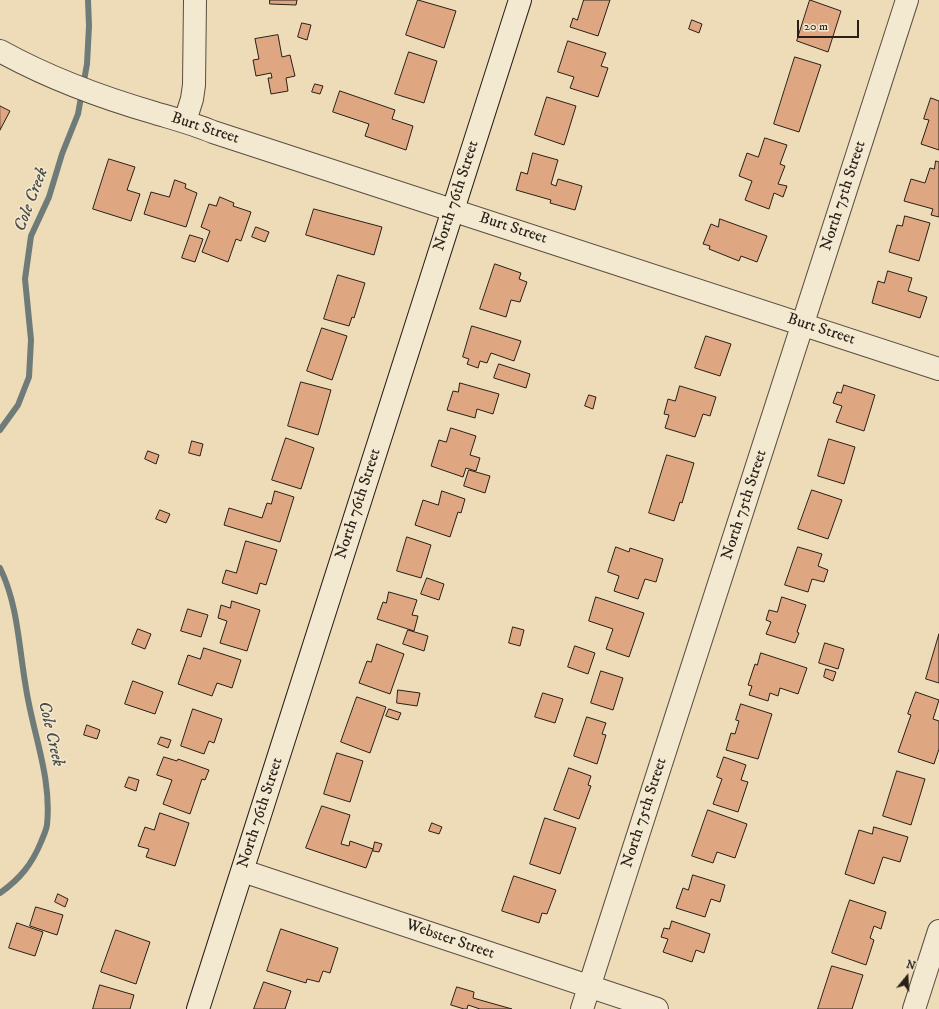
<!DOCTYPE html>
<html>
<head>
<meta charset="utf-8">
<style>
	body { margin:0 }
	#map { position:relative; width:939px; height:1009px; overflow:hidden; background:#eddcb7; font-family:"IM FELL DW Pica",serif }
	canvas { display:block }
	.north { position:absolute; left:887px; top:957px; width:40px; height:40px; -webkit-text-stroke:3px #f3e8d0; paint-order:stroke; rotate:18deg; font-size:11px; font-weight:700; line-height:16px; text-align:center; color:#291f18 }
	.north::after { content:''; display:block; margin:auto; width:14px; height:18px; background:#291f18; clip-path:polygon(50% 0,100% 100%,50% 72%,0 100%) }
	.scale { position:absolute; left:797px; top:20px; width:62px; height:18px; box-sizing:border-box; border:2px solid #291f18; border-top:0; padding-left:5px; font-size:12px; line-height:14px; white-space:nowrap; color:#291f18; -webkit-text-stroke:3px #f3e8d0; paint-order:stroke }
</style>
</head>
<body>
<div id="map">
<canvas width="939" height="1009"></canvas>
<div class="north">N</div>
<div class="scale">20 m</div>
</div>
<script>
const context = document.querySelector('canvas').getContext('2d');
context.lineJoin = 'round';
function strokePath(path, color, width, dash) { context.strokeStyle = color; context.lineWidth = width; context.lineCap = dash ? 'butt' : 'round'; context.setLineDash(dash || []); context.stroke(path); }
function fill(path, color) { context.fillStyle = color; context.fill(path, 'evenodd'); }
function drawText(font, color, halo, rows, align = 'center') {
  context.font = font + ' "IM FELL DW Pica",serif'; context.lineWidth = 3; context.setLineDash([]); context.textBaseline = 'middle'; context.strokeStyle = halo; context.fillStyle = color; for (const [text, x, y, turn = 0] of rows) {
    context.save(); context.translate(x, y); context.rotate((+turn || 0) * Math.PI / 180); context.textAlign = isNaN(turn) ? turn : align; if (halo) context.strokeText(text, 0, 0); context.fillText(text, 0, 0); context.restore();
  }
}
strokePath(new Path2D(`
	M0,430L18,405L29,377L31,340L25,279L31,236L49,197L62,154L78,114L87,64L89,26L88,0
	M0,568C18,604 19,649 26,688C33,734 52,778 47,825C46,831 43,837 41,842C32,864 20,879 0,893`), '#6f7b79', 6);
const building = new Path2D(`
	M270,0H297L296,5L270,4Z
	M418,0L456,11L444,48L406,35Z
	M584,0H610L598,36L570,27L573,18L577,20Z
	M810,0L841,11L828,52L797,41Z
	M692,20L702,24L699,33L689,29Z
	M302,23L311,25L307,40L298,37Z
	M278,35L282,57L290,55L295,76L286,78L288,91L271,94L268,78H272L271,73L256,76L253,60L259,59L255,39Z
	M568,41L606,53L601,66L608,68L598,97L570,88L574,77L558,72Z
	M409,52L437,61L424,103L395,94Z
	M795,57L821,65L799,132L774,124Z
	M315,84L323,86L320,94L312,92Z
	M340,91L395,110L392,119L413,126L406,150L365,136L369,124L333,112Z
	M547,97L576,106L564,145L535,135Z
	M931,98L939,101V150L921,144L929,120L924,119Z
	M0,106L10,111L0,130Z
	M765,138L787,145L780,164L785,166L778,184L787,186L783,197L774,193L769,209L745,200L752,181L739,176L747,153L758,157Z
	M533,153L558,160L551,184L556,186L558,179L582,186L575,210L550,203L551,200L516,190L521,172L527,174Z
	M109,159L135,167L127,190L140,194L131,221L93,209Z
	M936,161L939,162V217L931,215L933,209L904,201L911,179L925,183L930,168L934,169Z
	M175,180L186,184L185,188L197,193L186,227L144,214L151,192L169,197Z
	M220,197L234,203L233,206L251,212L241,241L236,239L228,262L202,252L210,231L201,227L209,204L216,206Z
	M314,209L382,227L374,255L306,235Z
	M905,216L930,223L919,261L889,252L897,225L902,226Z
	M720,219L767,236L757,262L741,256L739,261L709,249L710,246L703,244L711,224L718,227Z
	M256,227L269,232L265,242L252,237Z
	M190,235L203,239L195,262L182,258Z
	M495,264L521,273L519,279L527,282L520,302L511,300L506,317L480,309Z
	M888,271L912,278L908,291L927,297L920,318L872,303L878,281L884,283Z
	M338,275L365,283L354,318L352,317L349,326L324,319Z
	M472,326L521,341L514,361L491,353L487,363L480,361L478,368L467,364L469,359L463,357Z
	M322,328L347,336L332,380L307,371Z
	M706,336L731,344L720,376L695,368Z
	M499,364L530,374L526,388L494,378Z
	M301,382L331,390L318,435L288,426Z
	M460,383L499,394L493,414L477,409L475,418L447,410L453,391L458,392Z
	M844,385L875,395L864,431L836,422L842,406L833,403L837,392L841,393Z
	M680,386L716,397L710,416L703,414L695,437L665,428L669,415L664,414L668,399L675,401Z
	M589,395L596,397L593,409L585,406Z
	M451,428L476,436L470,455L480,458L476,471L466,468L463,477L431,466L439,440L446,442Z
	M286,438L314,448L301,489L272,480Z
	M829,439L855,447L844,484L818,476Z
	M192,441L203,444L200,456L189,453Z
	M148,451L159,455L156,464L145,459Z
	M667,455L694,463L682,503L680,502L674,521L649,513Z
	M469,470L490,476L485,493L464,486Z
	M812,490L842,500L828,539L798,529Z
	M275,491L294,497L280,542L224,525L229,508L262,518L267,503L271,504Z
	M442,491L465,499L461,513L458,512L450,537L415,525L423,500L438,505Z
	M160,510L170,514L166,523L156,519Z
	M407,537L431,545L421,578L397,571Z
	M246,541L277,550L266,585L260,583L257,594L222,583L226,570L236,573Z
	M616,547L629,552L630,548L663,559L656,582L645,579L638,599L614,591L619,576L608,572Z
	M798,547L822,554L818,566L828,570L824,582L812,579L808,592L785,585Z
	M427,578L444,584L439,600L421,594Z
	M389,592L417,600L412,615L418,616L414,631L377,619L383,602L386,603Z
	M596,597L644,613L629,657L606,649L613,629L589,621Z
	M782,597L806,605L797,632L799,633L795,643L766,634L771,622L766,620L769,610L777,612Z
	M232,601L260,610L247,651L220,643L227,621L218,618L221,605L230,608Z
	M188,609L208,615L201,637L181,631Z
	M513,627L524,630L520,646L509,643Z
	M138,629L151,634L145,649L132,644Z
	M408,630L428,636L424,651L403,644Z
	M939,634V683L926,679Z
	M825,643L844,649L838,669L819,663Z
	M377,644L404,654L390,694L359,683L367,661L371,662Z
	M575,646L595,653L588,674L568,667Z
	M204,648L241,660L232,688L217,683L212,696L178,684L188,655L200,659Z
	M761,653L807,668L798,694L780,688L778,696L770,693L768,701L749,695L752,686L748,685L755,664L757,665Z
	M826,669L836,672L833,681L824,677Z
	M601,671L623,678L613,710L591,703Z
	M133,681L163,692L155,714L125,704Z
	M398,690L420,693L417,706L397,703Z
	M916,692L939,700L933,719L939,721V749L934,764L898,752L911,715L908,714Z
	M543,693L563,699L555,723L535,717Z
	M357,697L386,707L370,753L341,742Z
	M741,704L772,714L758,759L726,750L731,733L735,734L739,721L736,720Z
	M193,709L222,719L214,743L209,741L204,754L181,746Z
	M389,709L401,713L398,720L386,716Z
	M587,717L606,723L602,734L606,735L597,764L574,756Z
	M87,725L100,730L97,739L84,735Z
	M161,737L171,740L168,748L158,744Z
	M337,753L363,761L350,802L324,794Z
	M164,757L177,761L178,759L209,770L205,780L202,779L190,814L163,804L172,780L157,775Z
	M724,757L746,765L741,780L748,782L738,812L713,804L722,779L717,777Z
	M569,768L591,776L588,785L591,786L579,819L554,810Z
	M897,771L925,779L911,825L883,816Z
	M129,777L139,780L136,791L125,787Z
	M322,806L350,815L341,844L349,846L350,841L373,849L366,868L306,848Z
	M708,810L747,824L735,858L717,852L713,863L692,856Z
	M160,813L189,823L175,866L146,857L149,849L138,846L145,827L154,830Z
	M545,818L576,828L560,874L530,864Z
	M432,823L442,827L439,834L429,831Z
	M874,827L908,837L900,862L883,857L874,884L845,874L859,830L872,834Z
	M375,842L382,844L379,852L373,851Z
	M693,875L725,885L720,902L711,899L705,917L676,908L683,888L688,890Z
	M514,876L556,890L547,914L542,913L539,923L502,911Z
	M58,894L68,899L65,907L55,902Z
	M850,900L886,912L881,929L874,926L870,938L874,940L866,965L832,953Z
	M36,907L63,915L57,935L30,926Z
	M672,921L710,934L704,953L696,950L692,962L663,952L668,939L661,937L664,928L669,929Z
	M17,923L43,932L35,956L9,948Z
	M281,929L338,948L330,973L323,971L319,982L307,979L306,983L267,971Z
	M116,930L150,942L136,984L101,972Z
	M832,966L863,975L852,1009H818Z
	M264,982L291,991L285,1009H254Z
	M100,985L134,995L130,1009H93Z
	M457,987L474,992L473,998L512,1009H480L468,1005L467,1009H464L451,1005Z`);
fill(building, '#dfa781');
strokePath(building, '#291f18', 1);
const street = new Path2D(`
	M0,51C47,77 103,98 155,113C175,119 194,124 213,132L939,369
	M185,121L192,99L194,85L195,0
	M243,871L657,1009
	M582,1009L907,0
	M914,1009L939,931`);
const secondary = new Path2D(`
	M198,1009L520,0`);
strokePath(street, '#5a4e40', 24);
strokePath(secondary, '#291f18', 24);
strokePath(street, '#f3e8d0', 22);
strokePath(secondary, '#f3e8d0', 22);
drawText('16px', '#291f18', '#f3e8d0', [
	["Burt Street",205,129,18],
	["North 76th Street",457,196,-72],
	["North 75th Street",844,196,-72],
	["Burt Street",513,229,18],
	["Burt Street",821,330,18],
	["North 76th Street",359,504,-72],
	["North 75th Street",745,505,-72],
	["North 76th Street",261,813,-72],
	["North 75th Street",645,813,-72],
	["Webster Street",450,940,19]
]);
drawText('italic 17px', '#4c4d48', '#f3e8d0', [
	["Cole Creek",32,200,-69],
	["Cole Creek",50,734,77]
]);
</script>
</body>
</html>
